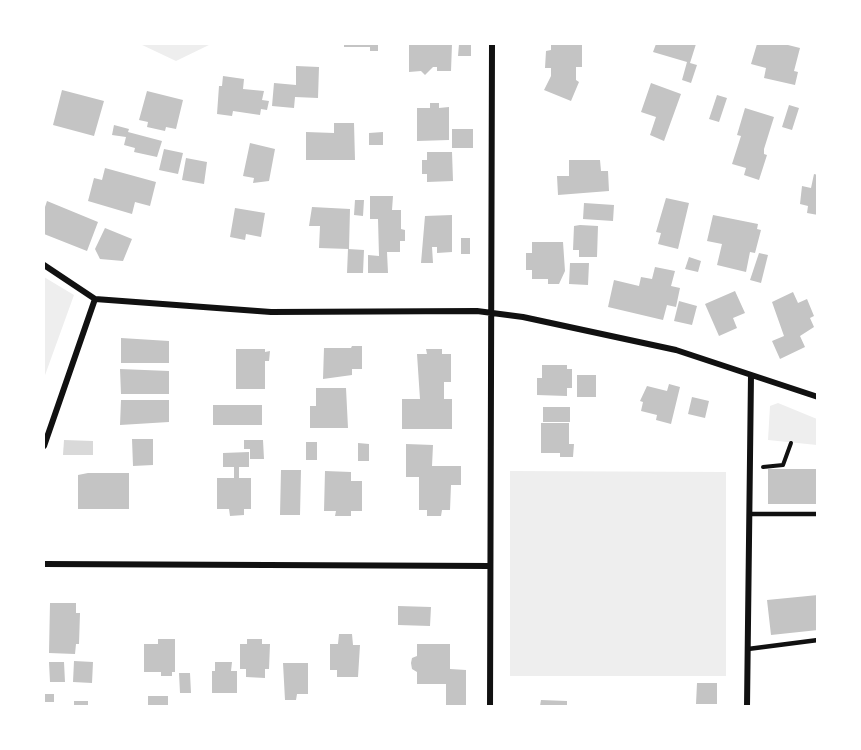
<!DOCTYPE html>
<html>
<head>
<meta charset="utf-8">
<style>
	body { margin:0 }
	#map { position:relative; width:861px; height:750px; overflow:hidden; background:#fff; font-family:Spectral,serif }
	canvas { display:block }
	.frame { position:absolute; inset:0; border:45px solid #fff; pointer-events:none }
</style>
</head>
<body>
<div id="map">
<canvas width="861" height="750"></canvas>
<div class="frame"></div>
</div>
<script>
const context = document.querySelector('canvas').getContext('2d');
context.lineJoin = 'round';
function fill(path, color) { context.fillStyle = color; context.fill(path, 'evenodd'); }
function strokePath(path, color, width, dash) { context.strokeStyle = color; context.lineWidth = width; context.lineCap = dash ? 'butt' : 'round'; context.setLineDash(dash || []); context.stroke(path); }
fill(new Path2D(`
	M140,44H211L176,61Z
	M44,277L74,295L44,378Z
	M778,403L817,419V445L768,440L770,406Z
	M510,471L726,472V676H510Z`), '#eee');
fill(new Path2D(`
	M64,440L93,441V455H63Z`), '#d9d9d9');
fill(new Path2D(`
	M344,44H378V51H370V47H344Z
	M409,44H452L451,71H437V67H433L425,75L421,71L409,72Z
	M459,44H471V56H458Z
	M551,44H582V67H576V80L579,82L571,101L544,90L551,76V68H545L546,51L551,50Z
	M656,44H696L690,63L697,65L691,83L682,80L687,62L653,52Z
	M757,44H784L800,48L794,71L798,72L795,85L764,78L766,68L751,64Z
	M296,66L319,67L318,98L295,97L294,108L272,106L274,83L296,85Z
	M223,76L244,79L243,89L264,91L262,100L269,101L267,110L261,109L260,115L233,111L232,116L217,114L219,86H222Z
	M651,83L681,94L664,141L650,135L656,117L641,112Z
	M62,90L104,101L94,136L53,125Z
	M147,91L183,100L176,129L166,127L165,131L147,127L148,122L139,120Z
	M717,95L727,98L719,122L709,119Z
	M430,103H439V108L449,107V140L417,141V108H430Z
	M789,105L799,108L792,130L782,127Z
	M745,108L774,117L764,149V154L767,155L759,180L744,175L746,168L732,164L741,136L737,135Z
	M334,123H354L355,160H306V132L334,133Z
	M114,125L129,129L128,132L162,141L157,157L134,152L135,148L124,145L126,137L112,135Z
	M452,129H473V148H452Z
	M383,132V145H369V133Z
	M250,143L275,149L269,181L253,183L254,178L243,176Z
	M164,149L183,153L178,174L159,170Z
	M427,152H452L453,181L427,182V174H422V160H427Z
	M186,158L207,162L204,184L182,180Z
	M569,160H600L601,171H608L609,191L558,195L557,176H569Z
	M105,168L156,182L150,206L135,202L132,214L88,201L94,178L102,180Z
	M814,174L818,175V215L807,213L808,206L800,204L802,186L811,188Z
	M370,196H393L392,210H401V229L405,230V241H400V252H387L388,273H368V255L379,256L378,219H370Z
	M666,198L689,203L678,249L658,244L661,233L656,232Z
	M355,200H364L363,216L354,215Z
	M47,201L98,222L87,251L44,234V210Z
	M584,203L614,205L613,221L583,219Z
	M312,207L350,209L349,249L319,248L320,226H309Z
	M235,208L265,213L261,237L246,234L245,240L230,237Z
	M452,215V252L437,253V247H432L433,263H421L425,216Z
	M713,215L758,224L757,229L761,230L755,253L750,252L746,272L717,265L722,244L707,241Z
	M580,225L598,226L597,257H579V250H573L574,226Z
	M105,228L132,239L123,261L100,259L95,249Z
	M461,238H470V254H461Z
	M532,242H563L565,271L559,284H548V279H532V270H526V253H532Z
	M348,249L364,250L363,273H347Z
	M759,253L768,255L761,283L750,280Z
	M689,257L701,261L698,272L685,269Z
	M570,263H589L588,285L569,284Z
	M655,267L675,271L671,286L680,288L676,307L667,305L663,320L608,307L614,280L639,286L641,277L652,279Z
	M735,291L745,313L733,318L737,328L719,336L705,304Z
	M793,292L798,303L807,299L814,316L810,318L814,327L800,336L805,347L780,359L772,341L784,336L772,302Z
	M679,301L697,306L692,325L674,321Z
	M121,338L169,341V363H121Z
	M352,346H362V369H352V375L323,379L324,348H351Z
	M236,349H265V352L270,351L269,361H265V389H236Z
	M426,349H442V354H451V382H444V399H452V429H402V399H420L417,354H427Z
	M542,365H567V369H572V388H567V396L537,395V378H542Z
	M120,369L169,371V394H121Z
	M577,375H596V397H577Z
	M669,384L680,387L671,424L656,420L657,415L641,411L643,402L640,401L647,386L667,391Z
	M316,388H346L348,428H310V406H316Z
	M692,397L709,401L705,418L688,414Z
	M121,400H169V422L120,425Z
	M213,405H262V425H213Z
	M543,407H570V422H543Z
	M541,423H569V444H574L573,457H560V453H541Z
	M132,439H153V465L133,466Z
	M244,440H263L264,459H250V449H244Z
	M306,442H317V460H306Z
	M358,443L369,444V461H358Z
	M406,444L433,445L432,466H461V485H451L450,510H442L441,516H427V510H419V477H406Z
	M249,452V467H239V478H251V509H244V515L230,516L229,509H217V478H234V467H223V453Z
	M768,469H818V504H768Z
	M281,470H301L300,515H280Z
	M325,471L351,472V481H362V511H351V516H335L336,511H324Z
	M88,473H129V509H78V475Z
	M818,595V630L771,635L767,600Z
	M50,603H76V613H80L79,644H76L75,654L49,653Z
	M398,606L431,607L430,626L398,625Z
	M339,634H352L353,645H360L358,677H337V670H330V644H338Z
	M158,639H175V672H172V676H161V672H144V644H158Z
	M247,639H262V644H270L269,669H265V678L246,677V669H240V644H247Z
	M417,644H450V669L466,670V706H446V684H417V672L412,669L411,663L412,658L417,656Z
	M74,661L93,662L92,683L73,682Z
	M49,662H64L65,682H50Z
	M215,662H232L231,671H237V693H212V671H215Z
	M283,663H308V694H297L296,700H285Z
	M179,673H190L191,693H180Z
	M697,683H717V704H696Z
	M44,694H54V702H44Z
	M148,696H168V706H148Z
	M541,700L567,701V706H540Z
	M74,701H88V706H74Z`), '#c4c4c4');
strokePath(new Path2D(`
	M763,467L783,465L791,443`), '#111', 4);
strokePath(new Path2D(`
	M750,514H818
	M748,649L818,640`), '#111', 4.5);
strokePath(new Path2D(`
	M44,265L95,299L271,312L477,311L523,317L676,350L818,397
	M44,446L95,299
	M44,564L490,566
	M490,706L492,44
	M747,706L751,375`), '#111', 6);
</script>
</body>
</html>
